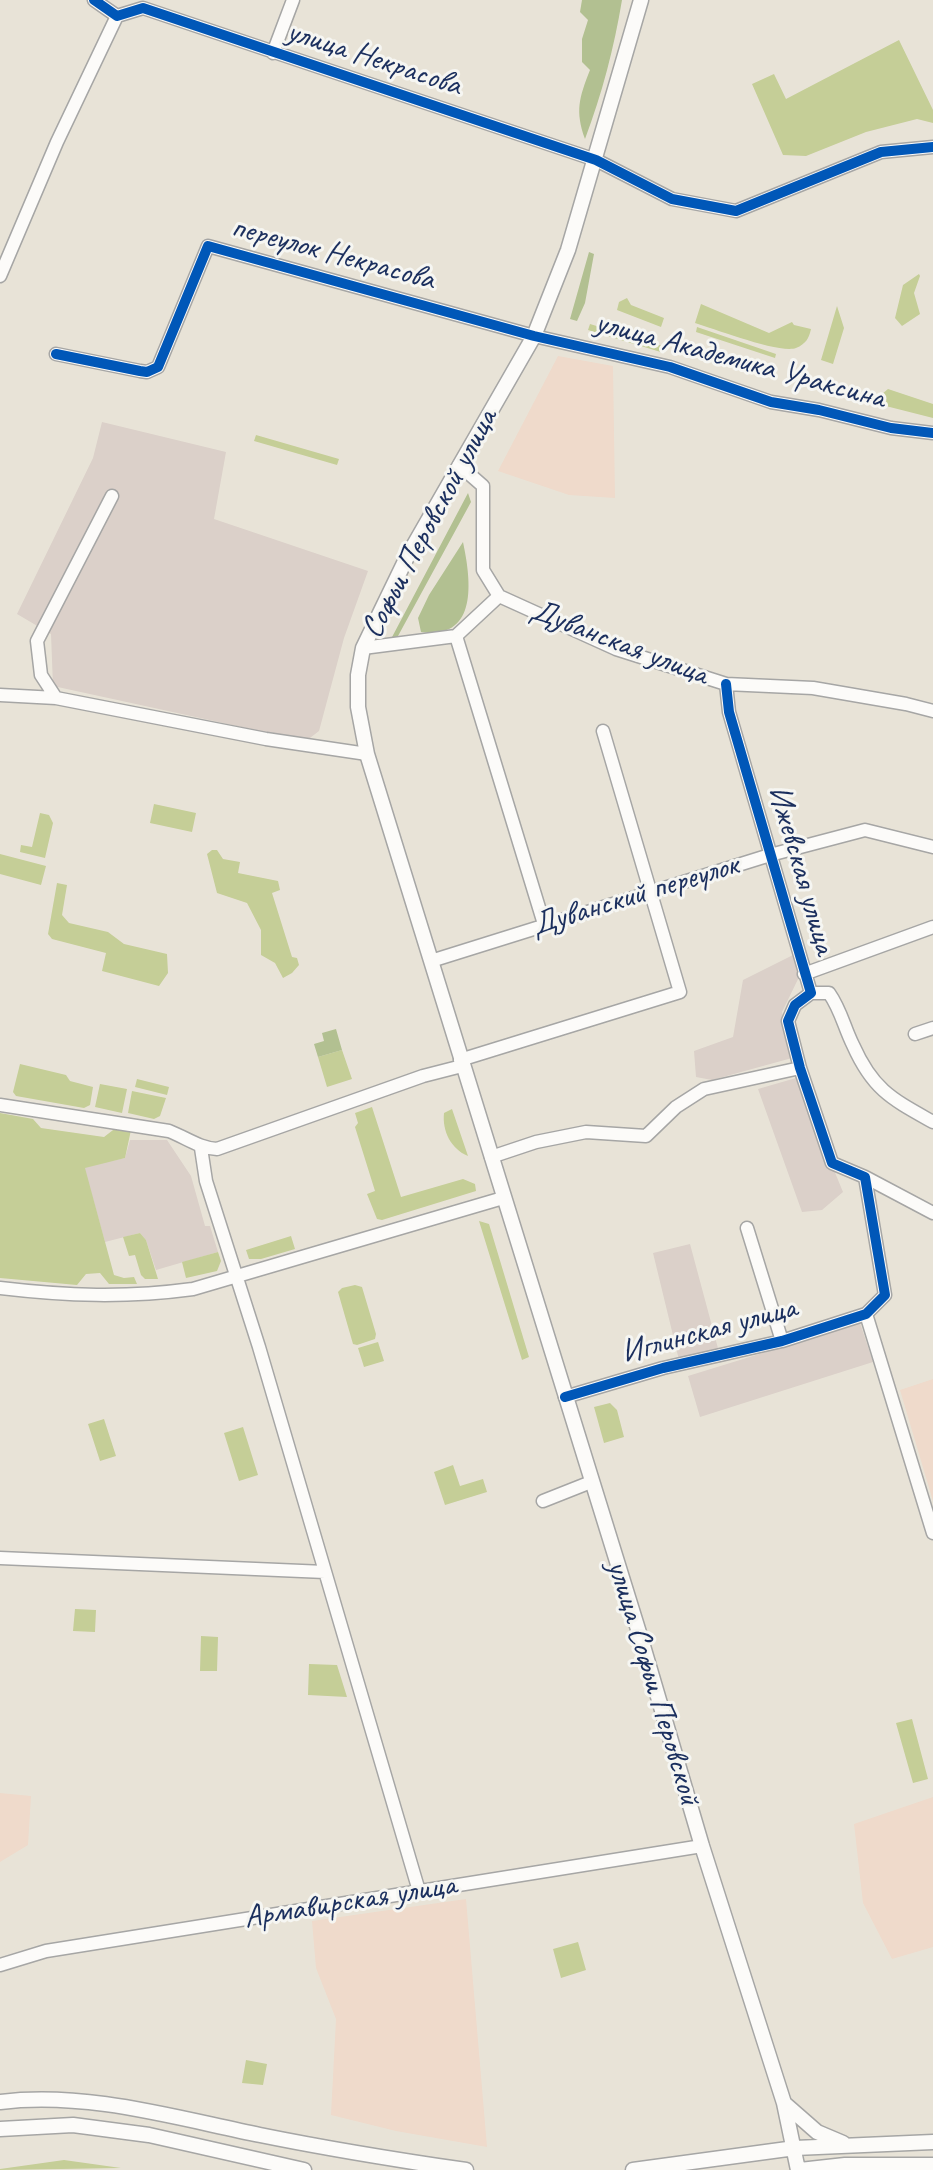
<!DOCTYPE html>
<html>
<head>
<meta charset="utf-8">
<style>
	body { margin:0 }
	canvas { display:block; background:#e8e3d7 }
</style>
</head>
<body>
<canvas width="933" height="2170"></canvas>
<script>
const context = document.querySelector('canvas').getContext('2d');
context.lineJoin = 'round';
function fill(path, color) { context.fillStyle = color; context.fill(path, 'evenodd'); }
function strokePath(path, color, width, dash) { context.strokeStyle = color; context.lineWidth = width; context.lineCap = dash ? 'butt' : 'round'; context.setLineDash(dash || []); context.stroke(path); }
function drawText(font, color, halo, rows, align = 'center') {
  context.font = font + ' Caveat,sans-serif'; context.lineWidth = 6; context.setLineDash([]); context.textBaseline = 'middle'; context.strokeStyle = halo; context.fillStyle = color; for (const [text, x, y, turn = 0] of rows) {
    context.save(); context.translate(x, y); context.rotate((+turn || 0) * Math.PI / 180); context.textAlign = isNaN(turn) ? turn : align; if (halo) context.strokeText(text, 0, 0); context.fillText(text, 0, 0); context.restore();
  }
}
fill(new Path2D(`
	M558,356L613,366L615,498L569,495L498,471Z
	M933,1379V1501L900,1390Z
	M0,1793L31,1796L28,1845L0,1862Z
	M933,1797V1947L892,1959L863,1903L854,1824Z
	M466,1899L487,2147L396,2131L331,2115L336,2019L316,1968L312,1921Z`), '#efdacb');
fill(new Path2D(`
	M102,422L226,452L214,519L368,571L344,638L319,731L306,741L53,686L51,634L17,614L93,458Z
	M793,955L800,975L782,1012L792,1058L712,1080L696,1077L694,1051L733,1037L743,980Z
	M796,1078L843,1192L822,1210L802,1212L758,1089Z
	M130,1140H167L191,1176L205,1226H210L218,1252L156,1270L146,1240L140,1233L105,1242L84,1167L125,1158Z
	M690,1244L719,1352L679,1360L653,1253Z
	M860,1323L873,1362L700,1417L688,1376Z`), '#dbd0c9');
fill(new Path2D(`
	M899,40L933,110V123L917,119L866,132L806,156L783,155L752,84L774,74L786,99Z
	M919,274L920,276L914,293L920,314L902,326L895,318L903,285Z
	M627,298L631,305L664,318L661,327L617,310L619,302Z
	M701,304L769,333L792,322L794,325L811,329C809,338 806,344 796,348C780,354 715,329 695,323Z
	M837,306L844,328L833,364L821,360Z
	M590,324L666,347L664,353L588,330Z
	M697,327L776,354L775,358L696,332Z
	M888,389L933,404V418L874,403L878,393L882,394Z
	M256,435L339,459L337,465L254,441Z
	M154,804L196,813L192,832L150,823Z
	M40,813L49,815L53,823L45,858L20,852L21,845L32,847Z
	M212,850H217L223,859L240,862L238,873L278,881L280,890L272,893L292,957L297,958L299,965L292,973L283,978L275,963L261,955V930L247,903L217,893L207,854Z
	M0,854L46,866L41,885L0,874Z
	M57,883L67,885L62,915L69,923L108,932L124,944L167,954L168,973L159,986L102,971L106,953L52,939L48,934Z
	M342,1050L352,1079L327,1087L318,1057Z
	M20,1064L66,1075L70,1081L93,1087L90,1105L84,1108L16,1096L13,1092Z
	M137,1079L169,1087L167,1095L135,1087Z
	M100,1084L127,1089L122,1113L95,1107Z
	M132,1091L166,1098L160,1116L154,1119L128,1113Z
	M372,1107L401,1197L463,1179L475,1184L476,1191L382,1220L377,1219L367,1194L375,1191L355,1127L358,1123L355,1113Z
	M452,1109L468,1156C451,1149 442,1131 444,1113Z
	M0,1113L33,1119L41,1128L104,1137L117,1127L131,1130L125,1158L85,1168L114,1275L124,1278L134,1277L137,1284H109L100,1273L86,1274L77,1285L0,1278Z
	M479,1221L489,1224L529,1357L522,1360Z
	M140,1233L146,1240L158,1279H145L141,1275L135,1255L129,1256L123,1237Z
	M291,1236L295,1249L261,1259H249L246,1250Z
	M218,1252L221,1261L217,1271L186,1278L182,1262Z
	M355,1285L362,1287L376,1334L375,1339L357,1345L353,1344L338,1292L342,1288Z
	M378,1342L384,1361L364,1367L358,1348Z
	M610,1403L617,1410L624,1437L604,1443L594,1407Z
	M104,1419L116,1456L100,1461L88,1424Z
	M243,1427L258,1475L239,1481L224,1433Z
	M453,1465L460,1486L483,1479L487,1492L445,1505L434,1472Z
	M75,1609L96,1610L95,1632L73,1631Z
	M201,1636L218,1637L217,1671H200Z
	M309,1664L337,1665L347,1697L308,1695Z
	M912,1719L928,1779L913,1783L896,1723Z
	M578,1942L586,1970L561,1978L553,1949Z
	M246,2060L267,2064L263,2085L242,2083Z
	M64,2160L121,2168L0,2170V2169Z`), '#c5ce97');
fill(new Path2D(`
	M582,0H622C614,48 602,94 585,139C575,111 579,98 590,70L582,62V39L588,20L580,12Z
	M589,252L594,254L585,303L577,321L570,319Z
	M468,493L471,502L398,636L391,639Z
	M463,542C471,580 479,640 421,632L418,618L429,595Z
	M336,1029L342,1050L318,1057L314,1044L324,1041L322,1033Z`), '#b2c091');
const minor = new Path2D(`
	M94,0L117,16L143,8L596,160L672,199L736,211L881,152L933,147
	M273,53L293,0
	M0,276L57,142L117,16
	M56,354L140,371L147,372L158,367L208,246L534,336L670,367L771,402L819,410L891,428L933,433
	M459,465L483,486V570L499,596L616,649L726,684L813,688L906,704L933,711
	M112,496L37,641L41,675L56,698L266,739L367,754
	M499,596L456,636L544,924
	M363,648L456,636
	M0,695L56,698
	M431,961L770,855L865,830L933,847
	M804,974L933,927
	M811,993H829C841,1010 844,1027 853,1045C873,1090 892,1099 933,1122
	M915,1034L933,1028
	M460,1060L680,992L603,731
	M0,1105L169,1131C187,1138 199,1148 217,1149L423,1076L462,1066
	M201,1148L206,1181L259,1347L419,1891
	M491,1157L536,1142L586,1132L646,1136L676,1107L704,1089L800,1068
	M865,1177L933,1213
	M747,1228L782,1341
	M0,1288C67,1296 126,1298 193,1289L503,1198
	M866,1314L933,1533
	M565,1397L663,1368L782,1341L866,1314L885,1295L865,1177L832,1163L800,1068L788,1021L795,1005L811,993L729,712L726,684
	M543,1501L591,1482
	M0,1558L325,1572
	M0,1965L46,1951L702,1846`);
const major = new Path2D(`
	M641,0L568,250L534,336L407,557L363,648L358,675V707L367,754L641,1639L702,1846L784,2103L798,2170
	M0,2102C86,2091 176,2118 260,2135C329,2149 397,2160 466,2170
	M785,2104L817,2132L843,2143
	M0,2129L73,2125L149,2135L304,2170
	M633,2170L795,2148L933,2142
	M800,2170L845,2165H933`);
strokePath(minor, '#a6a6a5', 15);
strokePath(major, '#a6a6a5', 17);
strokePath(minor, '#fcfbf9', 12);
strokePath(major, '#fcfbf9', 14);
strokePath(new Path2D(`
	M94,0L117,16L143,8L596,160L672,199L736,211L881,152L933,147
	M56,354L140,371L147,372L158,367L208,246L534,336L670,367L771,402L819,410L891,428L933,433
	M565,1397L663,1368L782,1341L866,1314L885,1295L865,1177L832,1163L800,1068L788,1021L795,1005L811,993L729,712L726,684`), '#0057b8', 10);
drawText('32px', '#1b2f5e', '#f6f6f2', [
	["улица Некрасова",374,59,18],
	["переулок Некрасова",333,254,15],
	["улица Академика Ураксина",740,361,15],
	["Софьи Перовской улица",430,524,-62],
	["Дуванская улица",619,643,21],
	["Ижевская улица",801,870,74],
	["Дуванский переулок",635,896,-17],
	["Иглинская улица",709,1331,-15],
	["улица Софьи Перовской",653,1683,73],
	["Армавирская улица",350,1902,-9]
]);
</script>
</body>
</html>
